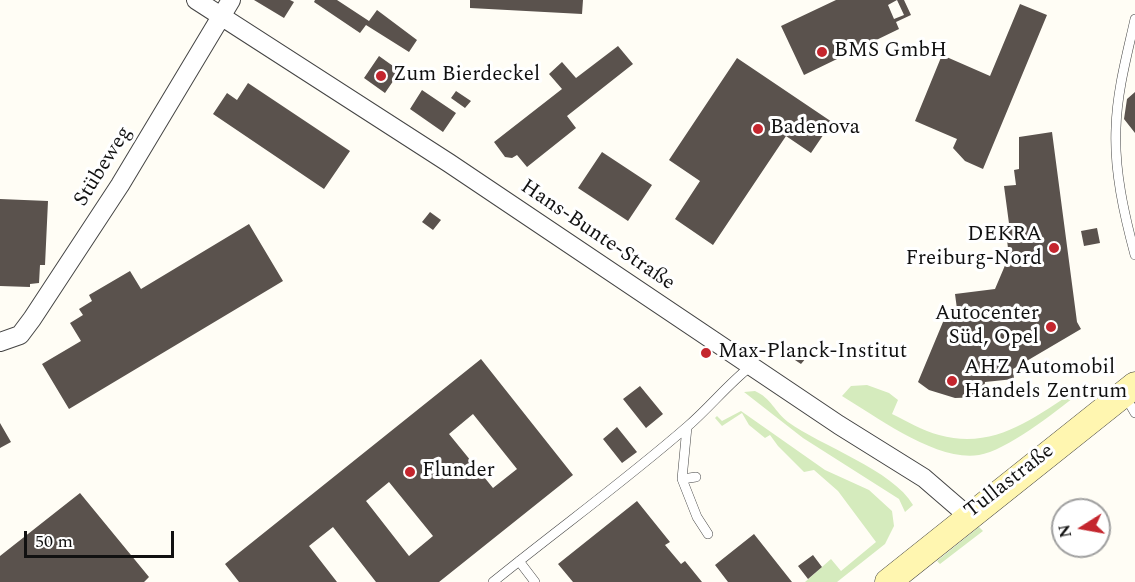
<!DOCTYPE html>
<html>
<head>
<meta charset="utf-8">
<style>
	body { margin:0 }
	#map { position:relative; width:1135px; height:582px; overflow:hidden; background:#fffdf5; font-family:Spectral,serif }
	canvas { display:block }
	.north { position:absolute; left:1051px; top:498px; width:60px; height:60px; box-sizing:border-box; background:#fff; border:2px solid #a0a0a0; border-radius:50%; rotate:259deg; font-size:16px; font-weight:700; line-height:24px; text-align:center; color:#111 }
	.north::after { content:''; display:block; margin:auto; width:21px; height:27px; background:#c4262e; clip-path:polygon(50% 0,100% 100%,50% 72%,0 100%) }
	.scale { position:absolute; left:24px; top:531px; width:150px; height:27px; box-sizing:border-box; border:3px solid #111; border-top:0; padding-left:8px; font-size:18px; line-height:21px; white-space:nowrap; color:#111; -webkit-text-stroke:4px #fff; paint-order:stroke }
</style>
</head>
<body>
<div id="map">
<canvas width="1135" height="582"></canvas>
<div class="north">N</div>
<div class="scale">50 m</div>
</div>
<script>
const context = document.querySelector('canvas').getContext('2d');
context.lineJoin = 'round';
function fill(path, color) { context.fillStyle = color; context.fill(path, 'evenodd'); }
function strokePath(path, color, width, dash) { context.strokeStyle = color; context.lineWidth = width; context.lineCap = dash ? 'butt' : 'round'; context.setLineDash(dash || []); context.stroke(path); }
function drawText(font, color, halo, rows, align = 'center') {
  context.font = font + ' Spectral,serif'; context.lineWidth = 6; context.setLineDash([]); context.textBaseline = 'middle'; context.strokeStyle = halo; context.fillStyle = color; for (const [text, x, y, turn = 0] of rows) {
    context.save(); context.translate(x, y); context.rotate((+turn || 0) * Math.PI / 180); context.textAlign = isNaN(turn) ? turn : align; if (halo) context.strokeText(text, 0, 0); context.fillText(text, 0, 0); context.restore();
  }
}
fill(new Path2D(`
	M867,385L889,393L898,400L892,414C907,421 923,431 939,435C994,450 1032,419 1075,391L1077,395C1055,412 1006,451 979,455C937,462 877,417 842,396L851,386Z
	M755,391C771,398 775,412 788,422C821,446 893,470 913,505L905,512L899,499L803,438L744,392Z
	M741,411L825,470L869,490L892,511L894,526L885,544L837,582H805L831,559L841,571L876,542L838,491L814,470L804,472L778,446L770,435L765,438L749,425L742,413L722,426L715,418L717,416L722,421Z
	M979,527L983,531L940,564L937,561Z`), '#d5ebbd');
fill(new Path2D(`
	M254,0H290L294,2L284,18Z
	M315,0H337L369,21L377,10L417,40L409,52L366,25L360,33L314,2Z
	M470,0H583L582,14L470,8Z
	M836,0H904L911,15L896,22L899,29L804,75L781,26ZM897,0L904,15L894,19L888,5Z
	M1020,4L1047,15L983,169L965,161L953,148L957,139L915,121L942,55L990,76Z
	M618,46L633,64L567,116L576,128L527,167L517,155L512,158L505,157L494,142L562,89L549,74L562,62L576,78Z
	M379,56L400,71L385,93L364,78Z
	M737,58L832,122L811,153L786,136L713,245L675,219L700,181L669,160Z
	M248,83L350,151L324,189L213,114L227,93L237,100Z
	M422,90L456,113L443,132L410,109Z
	M456,91L471,101L465,108L451,98Z
	M1135,92V133L1124,119L1127,99Z
	M1052,132L1077,322L1081,329L1013,369L1014,379L985,382L983,397L955,398L929,390L918,382L948,310L957,309L955,294L995,289L1009,256L1006,232L1010,231L1004,186L1016,185L1014,170L1019,169V137Z
	M602,152L652,185L628,221L578,188Z
	M0,199L48,201L45,265H40L39,283L30,284V287L0,286Z
	M430,212L441,220L433,230L422,222Z
	M249,224L283,281L69,409L42,364L81,341L70,323L83,315L79,309L92,301L89,295L130,271L141,289Z
	M1097,228L1100,243L1084,246L1081,231Z
	M797,351L806,358L801,364L792,358Z
	M481,359L573,475L439,582H376L333,527L309,546L337,582H239L225,564ZM473,414L517,469L493,488L449,434ZM389,482L433,536L409,556L366,501Z
	M640,386L663,414L646,428L623,399Z
	M0,423L11,442L0,448Z
	M617,427L637,452L622,463L603,439Z
	M80,493L149,577L144,582H0V556Z
	M637,501L670,542L665,545L681,564L685,561L702,582H573L558,564Z
	M754,534L792,582H728L715,565Z
	M813,555L822,567L808,579L798,566Z`), '#5a524d');
const lane = new Path2D(`
	M1135,19C1127,55 1117,91 1116,128C1114,170 1124,214 1135,255
	M1124,394L1135,413
	M687,427L682,479L696,477
	M682,479L697,517L708,534
	M519,561L535,582
	M493,582C557,530 625,481 688,426C710,407 728,384 751,366`);
const street = new Path2D(`
	M196,0L449,163L839,425L924,478L968,516
	M0,342L20,335L32,319L120,185L231,0`);
const secondary = new Path2D(`
	M888,582L1135,385`);
strokePath(lane, '#444', 10);
strokePath(street, '#444', 20);
strokePath(secondary, '#333', 27);
strokePath(lane, '#fff', 9);
strokePath(street, '#fff', 18);
strokePath(secondary, '#fff6b0', 26);
for (const [x, y, r, color] of [
	[822,52,6,"#c4262e"],
	[381,76,6,"#c4262e"],
	[758,129,6,"#c4262e"],
	[1054,248,6,"#c4262e"],
	[1051,327,6,"#c4262e"],
	[706,353,6,"#c4262e"],
	[952,381,6,"#c4262e"],
	[410,472,6,"#c4262e"]
]) { const dot = new Path2D(); dot.arc(x, y, r, 0, 2 * Math.PI); context.fillStyle = color; context.fill(dot); strokePath(dot, '#fff', 2); }
drawText('21px', '#111', '#fff', [
	["BMS GmbH",834,52],
	["Zum Bierdeckel",393,76],
	["Badenova",770,129],
	["DEKRA",1042,236,"right"],
	["Freiburg-Nord",1042,260,"right"],
	["Autocenter",1039,315,"right"],
	["Süd, Opel",1039,339,"right"],
	["Max-Planck-Institut",718,353],
	["AHZ Automobil",964,369],
	["Handels Zentrum",964,393],
	["Flunder",422,472]
], 'left');
drawText('21px', '#111', '#fff', [
	["Stübeweg",104,167,-58],
	["Hans-Bunte-Straße",597,236,34],
	["Tullastraße",1010,482,-38]
]);
</script>
</body>
</html>
